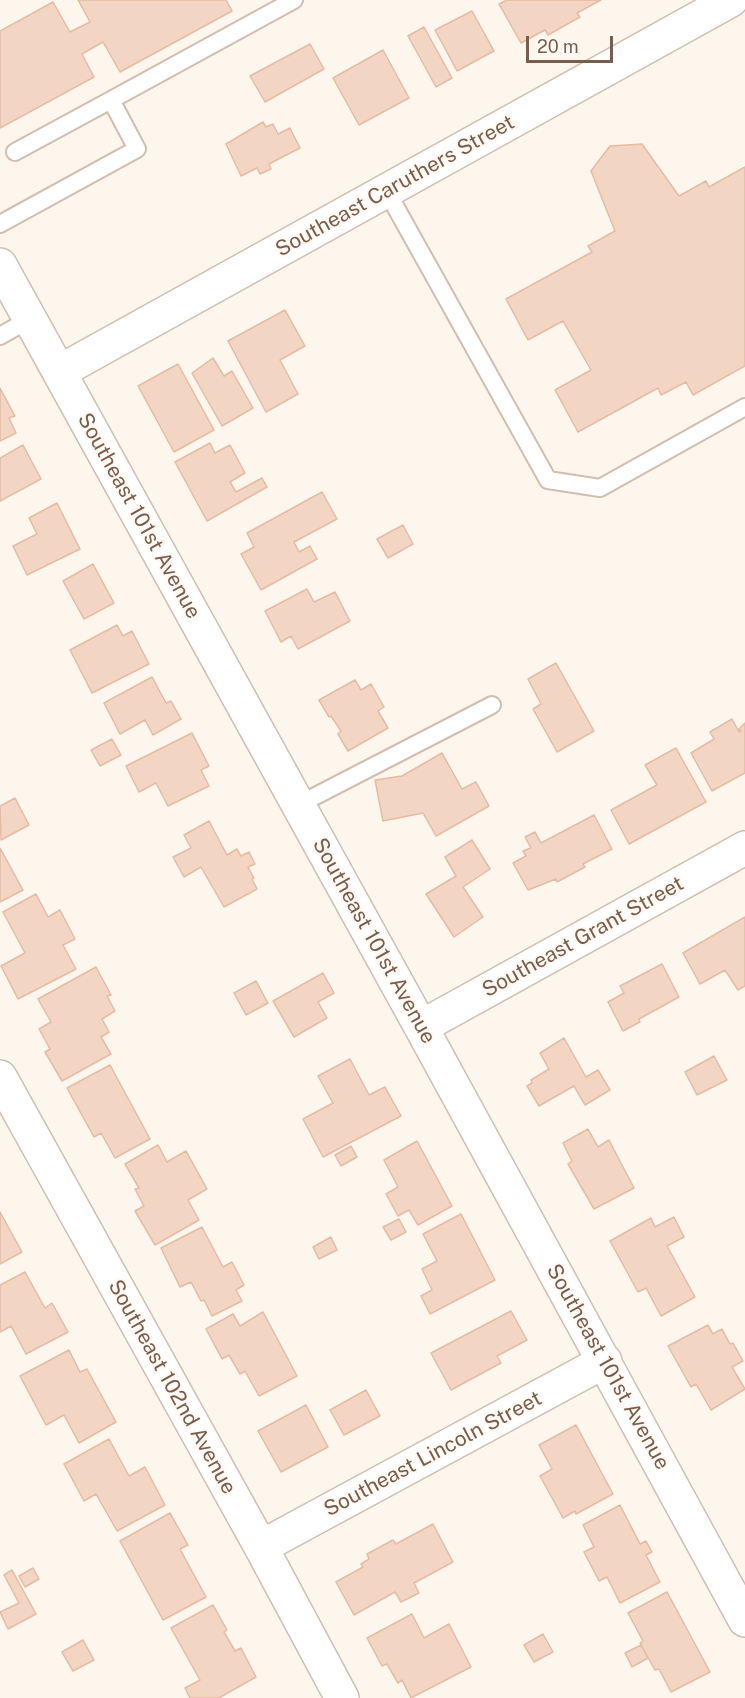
<!DOCTYPE html>
<html>
<head>
<meta charset="utf-8">
<style>
	body { margin:0 }
	#map { position:relative; width:745px; height:1698px; overflow:hidden; background:#fdf6ec; font-family:"Public Sans",sans-serif }
	canvas { display:block }
	.scale { position:absolute; left:526px; top:36px; width:87px; height:27px; box-sizing:border-box; border:3px solid #7a5c4d; border-top:0; padding-left:8px; font-size:18px; line-height:21px; white-space:nowrap; color:#7a5c4d; -webkit-text-stroke:4px #fffaf3; paint-order:stroke }
</style>
</head>
<body>
<div id="map">
<canvas width="745" height="1698"></canvas>
<div class="scale">20 m</div>
</div>
<script>
const context = document.querySelector('canvas').getContext('2d');
context.lineJoin = 'round';
function fill(path, color) { context.fillStyle = color; context.fill(path, 'evenodd'); }
function strokePath(path, color, width, dash) { context.strokeStyle = color; context.lineWidth = width; context.lineCap = dash ? 'butt' : 'round'; context.setLineDash(dash || []); context.stroke(path); }
function drawText(font, color, halo, rows, align = 'center') {
  context.font = font + ' "Public Sans",sans-serif'; context.lineWidth = 4.5; context.setLineDash([]); context.textBaseline = 'middle'; context.strokeStyle = halo; context.fillStyle = color; for (const [text, x, y, turn = 0] of rows) {
    context.save(); context.translate(x, y); context.rotate((+turn || 0) * Math.PI / 180); context.textAlign = isNaN(turn) ? turn : align; if (halo) context.strokeText(text, 0, 0); context.fillText(text, 0, 0); context.restore();
  }
}
const building = new Path2D(`
	M78,0H226L232,11L120,72L103,42L82,54L94,77L0,128V31L53,2L70,32L90,22Z
	M507,0H601L577,13L580,17L548,35L545,30L521,43L499,4Z
	M472,11L494,51L457,71L435,30Z
	M424,27L452,78L436,87L408,36Z
	M310,44L324,69L265,102L250,76Z
	M383,50L409,98L359,125L333,78Z
	M263,122L266,127L273,124L278,134L290,128L300,148L269,164L271,169L260,174L257,168L241,176L226,144Z
	M642,144L679,196L706,181L709,187L745,167V366L693,395L686,382L661,395L658,388L578,432L555,390L591,370L563,321L528,340L506,299L592,252L588,246L615,231L591,171L610,146Z
	M285,310L305,346L280,360L298,394L266,412L228,341Z
	M213,358L224,376L232,371L253,408L222,426L192,373Z
	M178,364L214,430L174,452L138,386Z
	M0,388L15,416L9,418L16,433L0,441Z
	M210,443L215,453L230,445L245,473L230,482L236,492L262,478L267,487L207,521L175,462Z
	M23,445L41,479L0,501V458Z
	M322,492L337,519L294,542L299,552L310,546L317,559L261,590L241,554L254,547L247,533Z
	M57,503L80,549L27,575L13,546L37,534L29,518Z
	M403,525L413,544L388,558L377,539Z
	M93,564L114,603L84,619L63,581Z
	M307,589L314,602L335,592L350,621L298,649L291,636L281,642L265,611Z
	M117,625L123,636L132,631L149,664L92,693L70,650Z
	M556,663L594,731L557,752L533,709L541,704L528,679Z
	M152,677L166,703L171,701L181,719L153,735L145,720L120,734L104,703Z
	M355,680L361,690L371,684L384,707L378,711L388,728L348,751L338,734L341,731L331,716L329,717L319,700Z
	M732,719L739,732L741,731L739,729L745,723V773L712,791L691,753L714,739L710,732Z
	M192,733L209,766L201,770L209,786L168,806L156,783L139,792L126,766Z
	M112,739L121,755L100,766L91,750Z
	M676,748L706,802L629,844L611,810L657,785L645,765Z
	M442,753L462,789L476,782L489,806L436,836L423,813L383,821L375,780L402,776Z
	M15,798L29,825L1,840L0,806Z
	M594,815L612,849L583,864L585,867L557,882L556,879L528,890L513,863L526,856L523,851L531,848L525,837L535,832L541,843Z
	M209,821L227,855L237,849L241,856L249,852L255,864L248,867L254,878L252,879L257,889L224,907L201,867L184,877L173,857L191,848L184,835Z
	M472,840L490,869L463,887L483,917L454,937L426,894L456,876L445,857Z
	M0,848L23,890L0,902Z
	M36,894L48,917L60,910L75,939L63,945L76,969L18,999L1,966L25,953L3,912Z
	M745,917V986L738,990L725,970L700,984L683,953Z
	M662,964L679,997L639,1019L640,1022L623,1031L608,1002L624,993L620,986Z
	M96,967L111,995L107,996L115,1011L102,1019L109,1032L101,1037L111,1054L62,1081L45,1052L50,1049L39,1029L51,1022L38,999Z
	M323,973L334,993L318,1002L327,1018L294,1037L273,1001Z
	M256,981L268,1003L246,1015L234,993Z
	M564,1038L586,1077L598,1070L610,1090L585,1105L574,1086L539,1106L527,1086L532,1083L531,1080L549,1069L540,1053Z
	M714,1056L727,1080L697,1095L685,1072Z
	M350,1059L369,1095L385,1087L401,1116L323,1157L303,1119L333,1103L318,1076Z
	M110,1065L150,1139L115,1158L101,1133L94,1137L67,1088Z
	M588,1129L598,1147L609,1140L634,1188L594,1209L568,1164L572,1161L563,1143Z
	M417,1141L452,1206L418,1225L409,1210L398,1216L386,1194L398,1187L384,1160Z
	M158,1145L167,1162L186,1151L207,1189L188,1200L199,1220L155,1245L135,1211L144,1206L135,1189L139,1188L125,1164Z
	M351,1146L357,1157L341,1166L335,1155Z
	M0,1212L22,1252L0,1264Z
	M461,1214L495,1280L430,1314L421,1296L432,1290L422,1269L437,1261L423,1234Z
	M674,1217L684,1237L667,1246L695,1297L661,1316L646,1288L638,1292L610,1241L651,1218L655,1227Z
	M399,1219L406,1232L391,1240L383,1227Z
	M202,1227L223,1267L232,1262L244,1285L236,1290L242,1301L212,1316L204,1300L201,1301L191,1282L180,1287L161,1248Z
	M331,1237L337,1250L319,1259L313,1247Z
	M25,1272L45,1308L52,1303L68,1332L26,1354L11,1326L0,1332V1285Z
	M511,1311L527,1340L497,1356L501,1363L451,1390L431,1353Z
	M263,1312L297,1376L259,1396L245,1371L240,1374L229,1355L222,1359L206,1329L233,1314L240,1326Z
	M708,1325L713,1334L722,1329L730,1344L733,1343L743,1361L732,1367L745,1389L711,1410L696,1384L691,1387L668,1346Z
	M69,1350L80,1372L87,1369L116,1422L79,1443L64,1415L46,1425L20,1376Z
	M366,1390L380,1416L344,1435L330,1410Z
	M306,1405L328,1447L281,1472L258,1431Z
	M576,1425L613,1494L576,1514L575,1511L563,1518L540,1476L552,1469L539,1445Z
	M109,1439L129,1476L145,1467L165,1505L117,1531L96,1494L84,1501L64,1464Z
	M620,1505L640,1544L646,1541L652,1552L646,1555L660,1582L620,1603L607,1577L599,1581L584,1552L594,1547L583,1525Z
	M170,1513L188,1545L180,1549L206,1597L163,1620L120,1541Z
	M433,1524L453,1562L414,1583L419,1593L401,1602L395,1592L354,1615L336,1582L363,1567L361,1564L369,1559L367,1554L393,1540L396,1544Z
	M33,1568L39,1579L25,1587L19,1576Z
	M12,1570L36,1614L8,1629L0,1612L19,1603L4,1575Z
	M667,1592L710,1672L671,1692L659,1669L655,1670L640,1643L643,1641L628,1613Z
	M213,1605L227,1630L224,1632L235,1651L241,1648L256,1677L219,1698H190L185,1688L200,1680L171,1628Z
	M412,1614L424,1638L449,1624L471,1667L411,1698L402,1680L398,1683L387,1664L382,1666L367,1638Z
	M543,1634L553,1652L534,1662L524,1645Z
	M83,1640L94,1660L73,1671L62,1652Z
	M641,1645L648,1658L632,1667L625,1653Z`);
fill(building, '#f3d5c3');
strokePath(building, '#e6bba3', 1.5);
const lane = new Path2D(`
	M15,152L111,100
	M386,190L548,480L600,488L745,407
	M0,224L137,149L111,100L294,0
	M0,336L30,319
	M298,805L492,705`);
const street = new Path2D(`
	M0,265L421,1027L745,1620
	M59,372L731,0
	M421,1027L745,848
	M0,1077L261,1547L342,1698
	M261,1547L605,1361`);
strokePath(lane, '#d1beb0', 20);
strokePath(street, '#d1beb0', 36);
strokePath(lane, '#fff', 16);
strokePath(street, '#fff', 33);
drawText('21px', '#7a5c4d', '#fffaf3', [
	["Southeast Caruthers Street",395,186,-29],
	["Southeast 101st Avenue",139,516,61],
	["Southeast Grant Street",583,937,-29],
	["Southeast 101st Avenue",374,941,61],
	["Southeast 101st Avenue",608,1367,61],
	["Southeast 102nd Avenue",172,1387,61],
	["Southeast Lincoln Street",433,1454,-28]
]);
</script>
</body>
</html>
